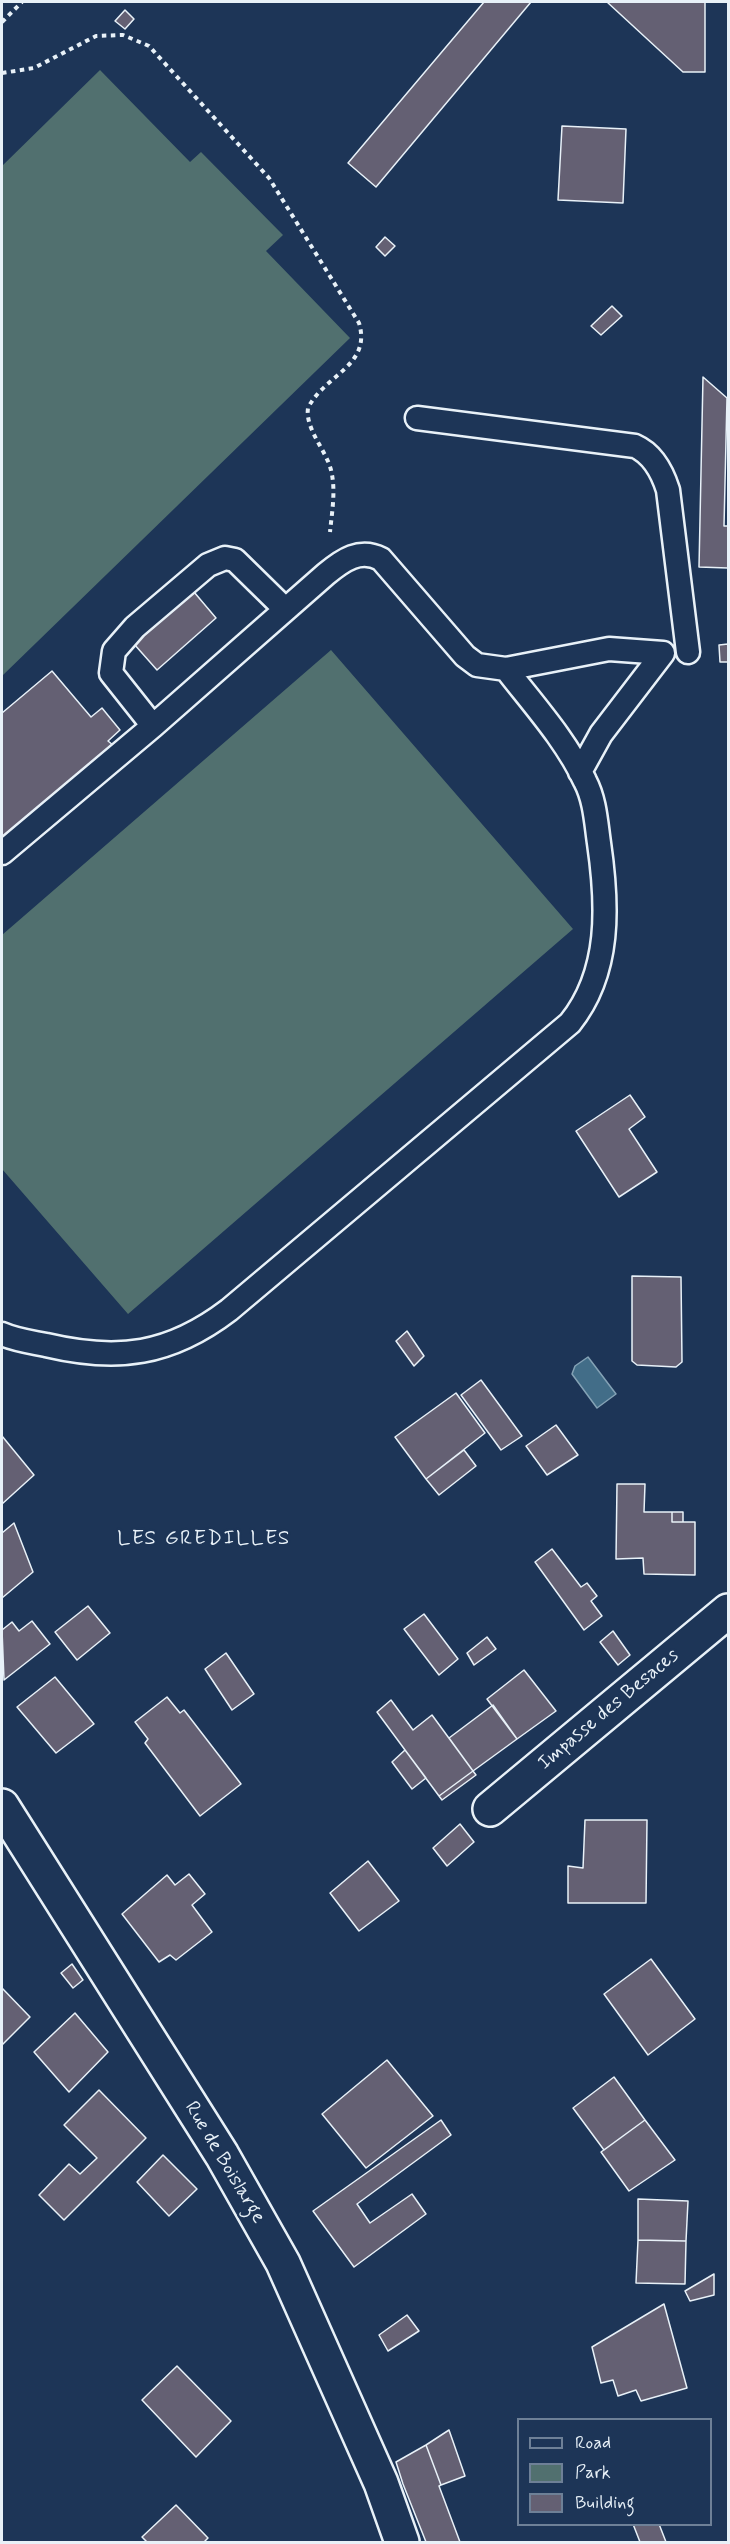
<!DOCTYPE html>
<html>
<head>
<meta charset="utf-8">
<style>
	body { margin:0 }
	#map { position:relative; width:730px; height:2544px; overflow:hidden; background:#1d3557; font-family:Mynerve,sans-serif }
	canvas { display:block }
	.frame { position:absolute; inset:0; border:3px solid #e8f1f8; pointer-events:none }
	.legend { position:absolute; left:517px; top:2418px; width:195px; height:108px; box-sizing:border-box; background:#1d3557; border:2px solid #6e8097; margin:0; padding:8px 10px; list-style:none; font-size:18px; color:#e8f1f8 }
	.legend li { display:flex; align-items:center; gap:12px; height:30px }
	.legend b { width:30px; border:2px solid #6e8097 }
</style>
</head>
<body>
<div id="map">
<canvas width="730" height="2544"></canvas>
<div class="frame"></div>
<ul class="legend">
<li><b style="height:8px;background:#1d3557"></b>Road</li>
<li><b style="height:16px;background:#51706f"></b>Park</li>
<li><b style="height:16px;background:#646073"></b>Building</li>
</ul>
</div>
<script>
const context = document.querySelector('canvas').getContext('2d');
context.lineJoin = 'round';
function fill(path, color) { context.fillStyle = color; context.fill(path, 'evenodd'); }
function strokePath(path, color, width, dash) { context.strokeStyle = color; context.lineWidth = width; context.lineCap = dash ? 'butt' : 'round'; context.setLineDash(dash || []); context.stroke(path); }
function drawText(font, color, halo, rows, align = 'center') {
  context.font = font + ' Mynerve,sans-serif'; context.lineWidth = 4.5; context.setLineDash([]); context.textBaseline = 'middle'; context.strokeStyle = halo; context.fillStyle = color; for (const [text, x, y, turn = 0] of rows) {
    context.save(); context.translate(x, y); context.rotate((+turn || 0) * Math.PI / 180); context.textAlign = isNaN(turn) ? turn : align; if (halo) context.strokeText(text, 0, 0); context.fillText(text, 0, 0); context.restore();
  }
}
fill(new Path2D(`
	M100,70L190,162L201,152L283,235L266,251L350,338L2,676V166Z
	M331,650L573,929L128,1314L2,1169V935Z`), '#51706f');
const water = new Path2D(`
	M588,1357L616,1394L597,1408L572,1374L575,1366Z`);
fill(water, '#426d88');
strokePath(water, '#84a2b5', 1.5);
const building = new Path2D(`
	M484,2H531L376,187L348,163Z
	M607,2H705V72H683Z
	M125,10L134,19L125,29L115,21Z
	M562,126L626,129L623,203L558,200Z
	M385,237L395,246L385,256L376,247Z
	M612,306L622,316L601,335L591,326Z
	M703,377L727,398L724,526H728V568L699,567Z
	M194,592L216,618L157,670L134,644Z
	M728,644V662H720L719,645Z
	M52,671L91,717L102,708L120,730L108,741L113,745L2,839V713Z
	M630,1095L645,1117L629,1129L657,1172L619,1197L576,1131Z
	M632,1276L681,1277L682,1362L676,1367L637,1365L632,1361Z
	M407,1331L424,1356L414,1366L396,1341Z
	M481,1380L522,1436L501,1450L461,1395Z
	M456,1393L485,1433L426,1479L395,1437Z
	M556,1425L578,1455L547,1475L526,1446Z
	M2,1436L34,1475L2,1504Z
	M464,1450L476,1466L439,1495L426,1479Z
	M617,1484H645L644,1512H672V1522H695V1575L644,1574L643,1558L616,1559Z
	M672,1512H683V1522H672Z
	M14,1523L33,1572L2,1598V1533Z
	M552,1549L581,1587L587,1583L597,1596L591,1601L602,1616L584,1630L535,1562Z
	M88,1606L110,1633L77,1660L55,1632Z
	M424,1614L458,1659L439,1675L404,1629Z
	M32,1621L50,1644L4,1680L2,1630L12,1622L19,1631Z
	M613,1631L630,1655L618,1665L600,1642Z
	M487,1637L496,1649L474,1665L467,1653Z
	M226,1653L254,1694L232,1710L205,1669Z
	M524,1670L556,1711L517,1739L487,1699Z
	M55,1677L94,1724L56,1753L17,1707Z
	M167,1697L180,1713L184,1710L241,1784L200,1816L145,1743L148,1739L135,1722Z
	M391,1700L413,1730L432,1715L473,1771L439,1796L377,1712Z
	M493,1705L517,1739L473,1771L449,1738Z
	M405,1750L426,1778L412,1789L392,1762Z
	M473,1771L476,1775L442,1800L439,1796Z
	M585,1820H647L646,1903H568V1866L583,1868Z
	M460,1824L474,1842L447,1866L433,1848Z
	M368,1861L399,1901L359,1931L330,1893Z
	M189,1874L205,1894L192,1905L212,1932L176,1960L170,1955L159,1962L122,1914L167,1875L175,1885Z
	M651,1959L695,2019L648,2055L604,1994Z
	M72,1964L83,1980L73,1988L61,1973Z
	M2,1988L30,2017L2,2045Z
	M75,2013L108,2052L69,2092L34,2052Z
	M387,2060L433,2116L366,2168L322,2114Z
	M614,2077L645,2120L604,2150L573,2108Z
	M99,2090L146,2138L64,2220L39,2195L69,2164L80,2174L97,2158L64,2125Z
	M441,2120L451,2135L357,2204L370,2223L412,2194L426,2214L354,2267L313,2211Z
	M645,2120L675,2160L629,2191L601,2152Z
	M163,2155L197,2189L169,2216L137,2182Z
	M638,2199L688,2201L686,2241L638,2240Z
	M638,2240L686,2241L685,2284L636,2283Z
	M714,2274V2295L690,2301L685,2291Z
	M664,2304L687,2388L641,2401L636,2390L618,2396L613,2380L601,2383L592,2347Z
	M407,2315L419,2331L388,2351L379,2335Z
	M177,2366L231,2421L196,2457L142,2400Z
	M449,2430L465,2476L441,2485L426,2445Z
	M426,2445L441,2485L439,2486L460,2542H426L403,2484L396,2462Z
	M176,2505L208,2538L204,2542H147L142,2537Z
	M633,2524H659L666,2542H640Z`);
fill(building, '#646073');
strokePath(building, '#e8f1f8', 1.5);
const lane = new Path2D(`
	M417,418L635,446C653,454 662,471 668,490L688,652
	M153,726L111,673L114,651L135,627L208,565L225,558L235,560L285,609
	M2,853L153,726L326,574C343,560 360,548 381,559L465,656L477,665L506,669L609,649L663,653L601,734L580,772
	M2,1334C15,1340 31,1342 46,1345C118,1362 170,1355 229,1310L570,1023C611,972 608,905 599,843C596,822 595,800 585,781C566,740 533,704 506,669`);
const street = new Path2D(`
	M2,1806L222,2155L283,2263L381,2483L402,2542
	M490,1809L728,1611`);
strokePath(lane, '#e8f1f8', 27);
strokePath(street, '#e8f1f8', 38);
strokePath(new Path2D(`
	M2,22L22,2
	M2,73L34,68L96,36L123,35L149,46L269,178L359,323C372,366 324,375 308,408C305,429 326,450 331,470C336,490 332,512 330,532`), '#e8f1f8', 4, [4.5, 4.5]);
strokePath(lane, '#1d3557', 22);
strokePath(street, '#1d3557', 33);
drawText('20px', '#e8f1f8', '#1d3557', [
	["Impasse des Besaces",609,1710,-40],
	["Rue de Boislarge",224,2163,59]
]);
context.letterSpacing = '1.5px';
drawText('21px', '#e8f1f8', '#1d3557', [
	["LES GREDILLES",204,1540]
]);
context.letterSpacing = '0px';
</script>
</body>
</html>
